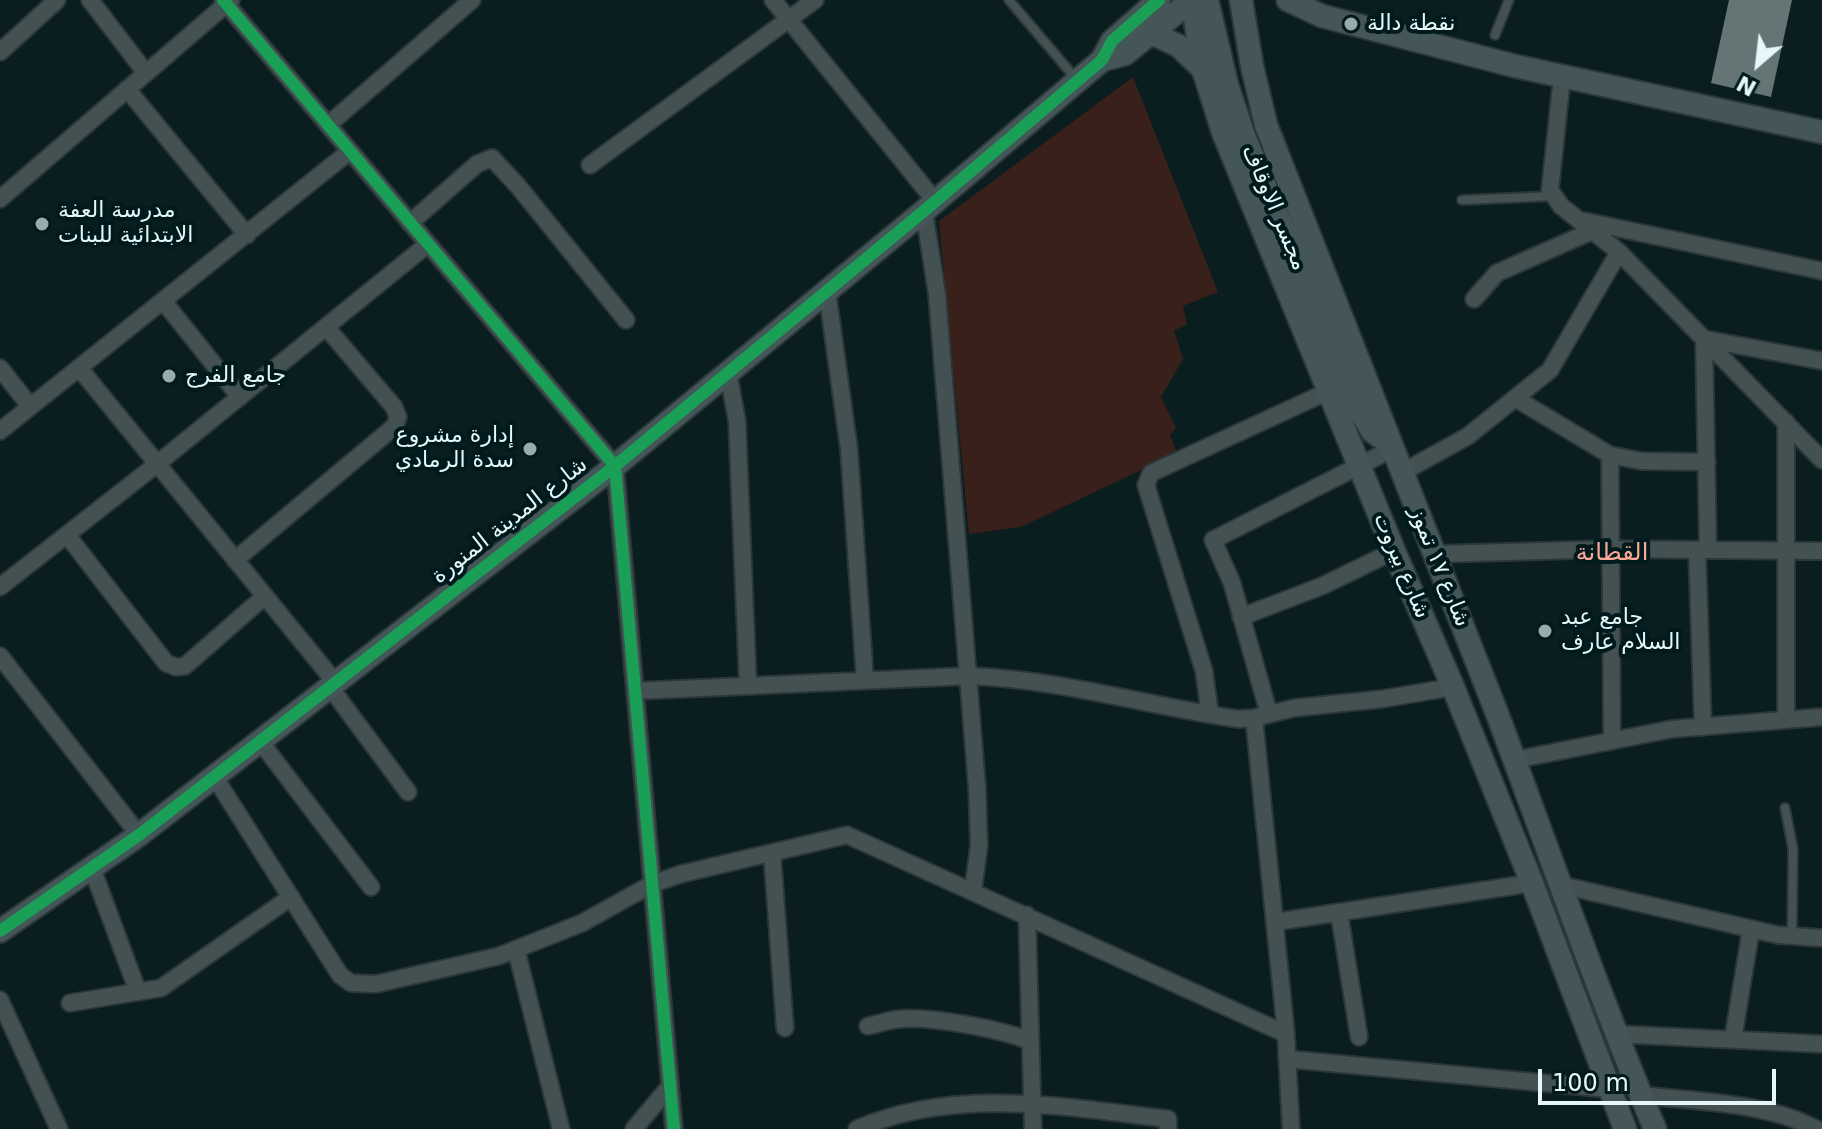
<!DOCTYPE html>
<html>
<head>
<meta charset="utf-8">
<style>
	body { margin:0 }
	#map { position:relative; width:1822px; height:1129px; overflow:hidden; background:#0a1d1f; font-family:"DejaVu Sans",sans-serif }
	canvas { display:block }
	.north { position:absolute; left:1718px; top:24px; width:80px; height:80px; -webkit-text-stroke:6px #001a1d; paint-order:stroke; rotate:208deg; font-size:22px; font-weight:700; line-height:32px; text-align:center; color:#e5f7f9 }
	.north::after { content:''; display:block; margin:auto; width:28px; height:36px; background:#e5f7f9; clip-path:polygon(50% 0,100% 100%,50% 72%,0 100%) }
	.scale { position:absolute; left:1538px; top:1069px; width:238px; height:36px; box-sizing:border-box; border:4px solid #e5f7f9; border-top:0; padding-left:10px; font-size:24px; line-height:28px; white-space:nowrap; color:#e5f7f9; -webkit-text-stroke:6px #001a1d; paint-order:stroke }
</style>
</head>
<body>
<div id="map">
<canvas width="1822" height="1129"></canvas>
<div class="north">N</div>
<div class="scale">100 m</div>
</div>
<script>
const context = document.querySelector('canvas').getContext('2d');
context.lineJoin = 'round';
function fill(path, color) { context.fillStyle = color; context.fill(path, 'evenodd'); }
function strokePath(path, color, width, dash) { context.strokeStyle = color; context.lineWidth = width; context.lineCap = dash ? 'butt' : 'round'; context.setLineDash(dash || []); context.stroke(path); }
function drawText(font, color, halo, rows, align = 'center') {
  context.font = font + ' "DejaVu Sans","Noto Naskh Arabic",sans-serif'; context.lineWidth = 8; context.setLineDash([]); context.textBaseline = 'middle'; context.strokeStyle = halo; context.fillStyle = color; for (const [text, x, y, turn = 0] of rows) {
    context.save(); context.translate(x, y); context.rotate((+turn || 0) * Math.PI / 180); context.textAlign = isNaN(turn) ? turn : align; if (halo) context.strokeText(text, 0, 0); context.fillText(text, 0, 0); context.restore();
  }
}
fill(new Path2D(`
	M1133,77L1218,292L1183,306L1187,324L1174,331L1183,359L1161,397L1176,428L1170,435L1177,453L1021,527L969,534L939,221Z`), '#3a201a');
fill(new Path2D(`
	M1729,0H1792L1771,97L1711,83Z`), '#657576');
const lane = new Path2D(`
	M1009,0L1077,80
	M1495,35L1509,0
	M1462,200L1554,196
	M1785,808L1793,849L1792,936`);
const street = new Path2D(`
	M90,0L146,73
	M223,0L615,466L674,1129
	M773,0L935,201
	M0,52L57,0
	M1562,77L1550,190L1561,206L1619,252L1822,460
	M127,89L247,235
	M328,125L472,0
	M590,165L815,0
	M0,199L231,0
	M924,211L937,294L977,787L979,845L973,891
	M1584,221L1822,271
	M410,223L477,164L492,158L518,186L626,320
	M827,291L849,449L865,680
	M1474,299L1497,273L1592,231
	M164,302L240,397
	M0,368L30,406
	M80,369L335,682
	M728,372L737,421L748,686
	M1515,398L1610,455L1641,461L1707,462
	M1786,422V720
	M0,431L350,151
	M1610,455L1612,741
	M1401,473L1468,436L1550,370L1619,252
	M67,535L166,663L176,667L185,666L265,596
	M1697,550L1703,727
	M1708,550L1704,339L1822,361
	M1436,554L1611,549L1822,551
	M235,560L395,426L398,417L394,407L326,327
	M0,587L157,464L428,244
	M1241,617L1322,586L1394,551
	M0,656L139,835
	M330,687L408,792
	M635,691L968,676C1060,679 1148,706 1238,719L1254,718L1294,708L1382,699L1453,687
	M1210,714L1204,671L1146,485L1151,473L1329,391
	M1269,714L1232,583L1213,540L1392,449
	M1254,718L1286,1034L1291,1129
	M260,741L371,887
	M1514,760L1672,729L1822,717
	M214,776L340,975L351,983L376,984L499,956L582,923L652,884L681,874L847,835L1286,1034
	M772,853L785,1028
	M92,868L138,992
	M1561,885L1778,935L1822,938
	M1339,912L1359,1037
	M1027,915L1033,1129
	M1275,922L1532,883
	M516,949L561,1129
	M0,1000L59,1129
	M70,1003L161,988L291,897
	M868,1026C878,1024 889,1020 899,1019C931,1016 1000,1029 1030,1041
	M1616,1034L1822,1044
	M1733,1039L1751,929
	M1287,1059L1609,1089
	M1641,1095C1696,1102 1767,1102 1816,1129
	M634,1129L670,1086
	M857,1129C955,1086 1065,1107 1168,1119V1129`);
const secondary = new Path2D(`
	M1207,0L1227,85L1244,136L1359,409L1372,431L1380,437
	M1241,0L1252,66L1266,125C1343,322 1422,518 1498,716C1550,854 1598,993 1655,1129
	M1288,0L1322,16L1515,66L1822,132
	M1151,33L1179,46L1203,69
	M1102,60L1125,54L1192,0L1203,69L1223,132L1394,551L1453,687L1532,883L1625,1129
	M0,931L139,835L615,466L924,211L1102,60L1112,41L1159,0`);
strokePath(lane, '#2b3738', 12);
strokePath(street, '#2b3738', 20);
strokePath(secondary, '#2b3738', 26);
strokePath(lane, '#445152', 8);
strokePath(street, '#445152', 16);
strokePath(secondary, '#455658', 22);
strokePath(new Path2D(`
	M223,0L615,466L674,1129
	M0,931L139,835L615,466L924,211L1102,60L1112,41L1159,0`), '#1a9f57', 12);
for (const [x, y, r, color] of [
	[1351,24,8,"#98abad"],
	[42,224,8,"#98abad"],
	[169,376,8,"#98abad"],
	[530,449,8,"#98abad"],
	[1545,631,8,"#98abad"]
]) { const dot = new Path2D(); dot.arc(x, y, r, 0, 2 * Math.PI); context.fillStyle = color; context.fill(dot); strokePath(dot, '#001a1d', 3); }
drawText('22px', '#e5f7f9', '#001a1d', [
	["نقطة دالة",1367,24],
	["مدرسة العفة",58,211],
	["الابتدائية للبنات",58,236],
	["جامع الفرج",185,376],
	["إدارة مشروع",514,436,"right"],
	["سدة الرمادي",514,461,"right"],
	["جامع عبد",1561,618],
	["السلام عارف",1561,643]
], 'left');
drawText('22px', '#e5f7f9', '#001a1d', [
	["مجسر الاوقاف",1274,208,67],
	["شارع المدينة المنورة",510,521,-38],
	["شارع بيروت",1401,566,67],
	["شارع ١٧ تموز",1439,567,68]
]);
drawText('24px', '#faa996', '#001a1d', [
	["القطانة",1612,554]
]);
</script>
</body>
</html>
